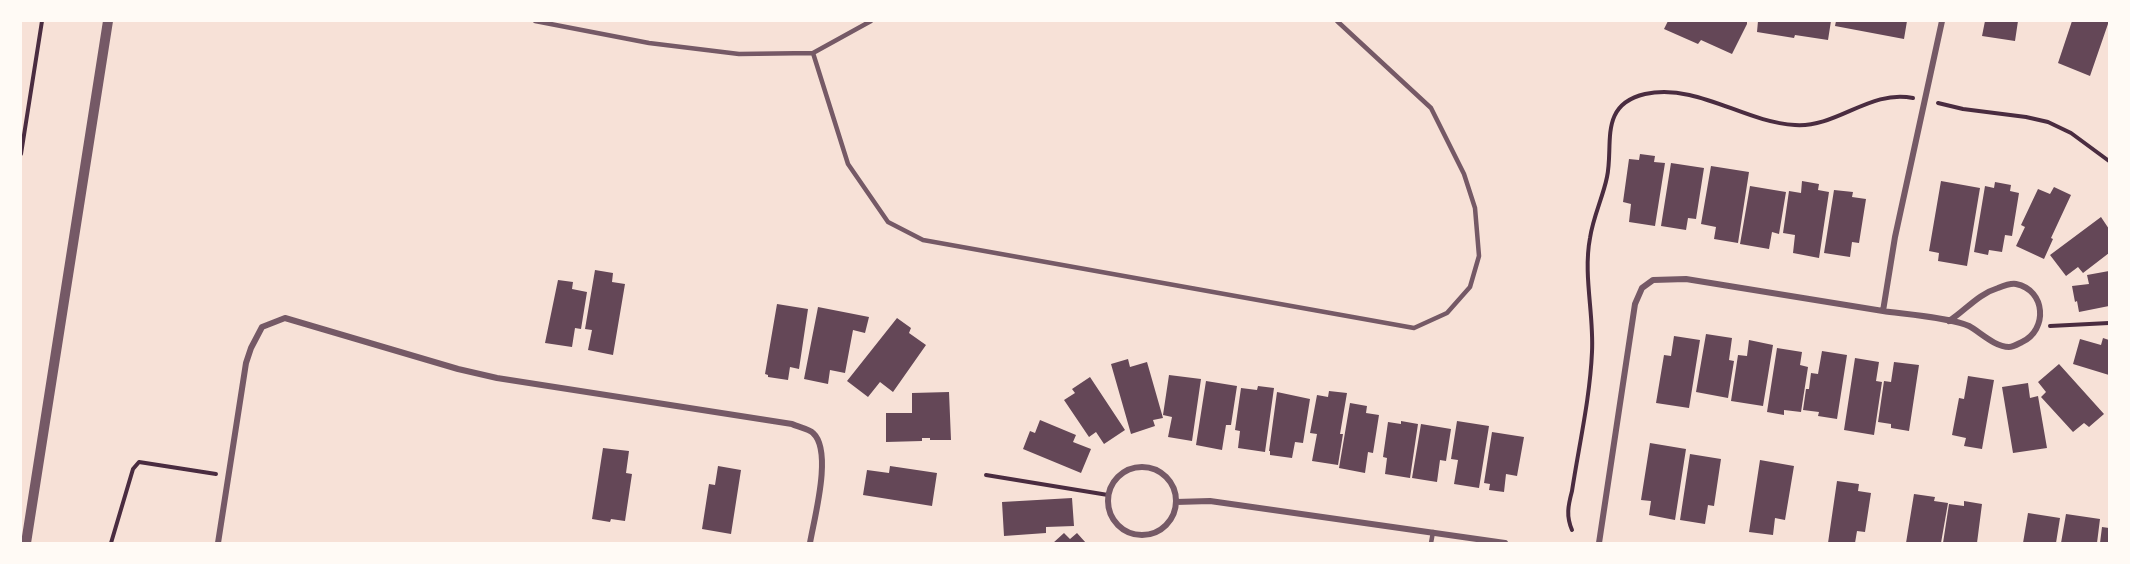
<!DOCTYPE html>
<html>
<head>
<meta charset="utf-8">
<style>
	body { margin:0 }
	#map { position:relative; width:2130px; height:564px; overflow:hidden; background:#f7e1d7; font-family:"Open Sans",sans-serif }
	canvas { display:block }
	.frame { position:absolute; inset:0; border:22px solid #fffaf5; pointer-events:none }
</style>
</head>
<body>
<div id="map">
<canvas width="2130" height="564"></canvas>
<div class="frame"></div>
</div>
<script>
const context = document.querySelector('canvas').getContext('2d');
context.lineJoin = 'round';
function fill(path, color) { context.fillStyle = color; context.fill(path, 'evenodd'); }
function strokePath(path, color, width, dash) { context.strokeStyle = color; context.lineWidth = width; context.lineCap = dash ? 'butt' : 'round'; context.setLineDash(dash || []); context.stroke(path); }
fill(new Path2D(`
	M1668,21H1747V24L1732,54L1701,40L1698,44L1664,29Z
	M1758,21H1831L1828,40L1795,35L1794,38L1757,32Z
	M1836,21H1907L1904,39L1835,26Z
	M1985,21H2018L2015,41L1982,36Z
	M2072,21H2109L2090,76L2058,63Z
	M1640,154L1655,156L1654,162L1665,163L1655,226L1629,222L1631,204L1623,202L1629,159L1639,160Z
	M1671,163L1704,168L1696,219L1688,218L1686,230L1661,226Z
	M1711,166L1749,172L1738,243L1714,239L1716,227L1701,224Z
	M1802,181L1819,184L1818,190L1829,192L1819,258L1793,253L1795,235L1783,233L1789,191L1801,193Z
	M1941,181L1980,188L1967,266L1938,261L1939,253L1929,251Z
	M1995,182L2011,185L2010,191L2019,193L2012,236L2005,235L2002,252L1989,250L1988,255L1974,252L1985,186L1994,188Z
	M1750,186L1786,192L1779,234L1772,232L1769,249L1740,244Z
	M2054,187L2071,195L2051,238L2053,239L2044,259L2016,246L2025,227L2021,225L2038,189L2050,194Z
	M1834,190L1853,192L1852,197L1866,199L1859,243L1852,242L1850,257L1824,253Z
	M2101,217L2109,229V253L2083,273L2078,267L2066,276L2050,255Z
	M595,270L613,273L612,282L625,284L613,355L588,350L592,330L585,329Z
	M2109,271V306L2079,312L2077,301L2075,302L2072,286L2089,284L2087,275Z
	M558,280L573,282L572,289L587,292L581,329L575,328L572,347L545,343Z
	M777,304L808,309L799,369L790,367L788,380L768,377V375L765,374Z
	M818,307L869,317L865,333L853,330L845,373L830,370L828,384L804,379Z
	M897,318L911,328L909,333L926,345L893,392L880,382L868,397L847,381Z
	M1706,334L1732,338L1729,360L1734,361L1728,398L1696,392Z
	M1674,336L1700,340L1689,408L1656,403L1664,355L1671,356Z
	M2103,338L2109,340V375L2073,364L2080,339L2101,345Z
	M1749,340L1773,345L1763,406L1731,401L1738,355L1747,356Z
	M1777,348L1802,352L1800,365L1808,367L1801,412L1784,410V415L1767,412Z
	M1822,351L1847,355L1837,419L1818,416L1819,412L1803,410L1806,389H1809L1811,373L1818,374Z
	M1855,358L1879,362L1876,381L1882,382L1874,435L1844,430Z
	M1128,359L1130,367L1147,362L1163,418L1153,420L1155,426L1131,434L1111,364Z
	M1894,362L1919,365L1909,431L1891,428V424L1878,422L1884,381L1891,382Z
	M2059,364L2104,414L2089,427L2084,423L2073,432L2041,397L2046,392L2038,382Z
	M1169,375L1201,379L1192,441L1168,437L1172,417L1163,415Z
	M1968,376L1994,380L1982,449L1964,446L1966,438L1952,435L1959,398L1964,399Z
	M1090,377L1125,430L1104,444L1096,432L1089,437L1064,400L1075,393L1072,389Z
	M1206,381L1237,386L1231,425H1226L1222,450L1196,445Z
	M2028,383L2030,398L2038,396L2047,448L2013,453L2002,387Z
	M1258,386L1274,388L1265,452L1238,448L1240,431L1235,430L1241,388L1257,390Z
	M1329,391L1347,393L1340,434H1343L1338,465L1312,461L1317,434L1310,433L1317,395L1328,397Z
	M949,392L951,440H930V438H922V441L886,442V413H912V393Z
	M1277,392L1310,399L1303,443L1295,442L1292,458L1270,455V451H1269Z
	M1350,403L1367,406L1366,413L1379,415L1373,453L1368,452L1365,473L1339,468Z
	M1040,420L1076,435L1073,442L1091,449L1081,473L1023,449L1030,431L1035,433Z
	M1401,421L1418,424L1410,478L1385,474L1387,458L1383,457L1388,422L1401,424Z
	M1457,421L1489,426L1479,488L1454,484L1458,460L1451,459Z
	M1421,424L1451,429L1446,461L1440,460L1437,482L1412,478Z
	M1492,432L1524,437L1517,476L1506,474L1504,492L1489,490L1490,484L1484,483Z
	M1650,443L1686,449L1675,520L1649,515L1651,501L1641,500Z
	M603,448L629,451L626,473L632,474L625,521L611,519L610,522L592,519Z
	M1690,454L1721,459L1714,506L1708,505L1705,524L1680,520Z
	M1760,460L1794,466L1785,520L1775,518L1773,535L1749,532Z
	M718,466L741,470L731,534L702,529L709,484L715,485Z
	M890,466L937,473L932,506L863,495L867,470L889,473Z
	M1837,481L1859,484L1858,491L1871,493L1865,532L1857,531L1855,543H1828Z
	M1914,494L1935,497L1934,501L1948,503L1941,543H1906Z
	M1072,498L1074,526L1046,527V533L1004,536L1002,502Z
	M1964,501L1982,504L1977,543H1943L1949,504L1964,506Z
	M2028,513L2060,518L2056,543H2023Z
	M2066,514L2100,519L2097,543H2061Z
	M2102,527L2109,528V543H2100Z
	M1064,533L1070,539L1077,533L1086,543H1053Z`), '#644757');
strokePath(new Path2D(`
	M1938,103L1963,109L2026,117L2048,122L2071,133L2109,161
	M21,154L42,21
	M2050,326L2109,323
	M986,475L1108,495
	M1572,530C1566,516 1568,506 1572,491C1579,445 1590,398 1592,352C1594,314 1583,275 1590,238C1593,217 1603,197 1607,177C1614,145 1598,105 1645,94C1698,83 1743,122 1795,125C1837,128 1870,89 1913,98
	M111,543L133,469L139,462L216,474`), '#4a2c40', 4);
strokePath(new Path2D(`
	M535,21L649,43L739,54L813,53L871,21
	M813,53L848,164L888,222L923,240L1414,328L1447,313L1470,287L1479,256L1475,208L1464,174L1431,108L1337,21
	M1431,543L1433,532`), '#755966', 4.5);
strokePath(new Path2D(`
	M1883,311C1904,314 1953,318 1969,326C1980,332 1995,347 2009,347C2013,347 2018,344 2022,342C2048,330 2046,290 2016,284C2011,283 2003,286 1998,288C1978,294 1966,310 1949,321
	M1108 501a34 34 0 1 1 68 0a34 34 0 1 1-68 0Z
	M1176,502L1210,501L1505,543
	M218,543L246,363L251,348L262,327L285,318L458,369L497,378L792,424C798,427 809,429 813,433C833,451 814,519 810,543
	M1599,543L1635,304L1642,288L1653,280L1686,279L1883,311L1895,237L1942,21`), '#755966', 6);
strokePath(new Path2D(`
	M26,543L108,21`), '#755966', 10);
</script>
</body>
</html>
